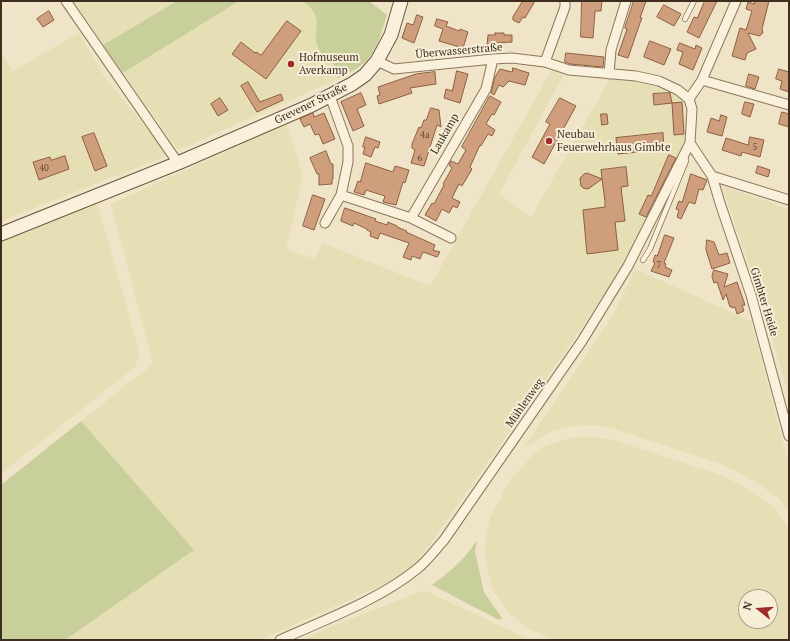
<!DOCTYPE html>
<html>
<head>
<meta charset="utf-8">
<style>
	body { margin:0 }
	#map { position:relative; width:790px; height:641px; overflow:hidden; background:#f0e4c8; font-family:"PT Serif",serif }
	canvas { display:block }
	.frame { position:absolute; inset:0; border:2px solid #3d2e20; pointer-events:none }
	.north { position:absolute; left:738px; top:589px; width:40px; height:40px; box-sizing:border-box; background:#f7eed8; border:1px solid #ada18e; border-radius:50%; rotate:287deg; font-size:11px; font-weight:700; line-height:16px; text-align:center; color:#3d2e20 }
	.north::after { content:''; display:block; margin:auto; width:14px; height:18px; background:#9e2a2b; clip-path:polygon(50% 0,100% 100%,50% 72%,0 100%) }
</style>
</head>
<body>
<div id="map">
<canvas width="790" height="641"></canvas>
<div class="frame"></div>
<div class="north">N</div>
</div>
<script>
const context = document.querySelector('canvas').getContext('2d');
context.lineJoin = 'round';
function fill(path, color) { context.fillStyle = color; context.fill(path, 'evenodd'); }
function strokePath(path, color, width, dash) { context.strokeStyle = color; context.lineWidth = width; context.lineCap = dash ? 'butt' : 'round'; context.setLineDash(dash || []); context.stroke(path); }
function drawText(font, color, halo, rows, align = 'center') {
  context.font = font + ' "PT Serif",serif'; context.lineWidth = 4; context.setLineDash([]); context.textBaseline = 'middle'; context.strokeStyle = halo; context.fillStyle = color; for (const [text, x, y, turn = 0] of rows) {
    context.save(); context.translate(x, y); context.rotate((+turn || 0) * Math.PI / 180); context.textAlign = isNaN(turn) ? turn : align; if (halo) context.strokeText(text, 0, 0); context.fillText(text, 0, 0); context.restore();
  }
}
fill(new Path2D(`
	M72,1H177L103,45Z
	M239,1H302L309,6L318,19L316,36L332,63L339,68L338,79L178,150L123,73Z
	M79,33L105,78L169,155L1,221V54L13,71Z
	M551,71L563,76L499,194L531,217L610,79L636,81L658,85L671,91L684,101L687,129L685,144L628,259L528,406L409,573L260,640H65L194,550L81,421L153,364L111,204L287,124L303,176L286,249L315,259L322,243L430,286Z
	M722,186L789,209V396L758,291Z
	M93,204L96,205L99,209L139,351L138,359L135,367L1,474V242Z
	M635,269L751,321L789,465V511L779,499L762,486L743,475L721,464L611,428L594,425L572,426L554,431L524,447L613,316Z
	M574,437H592L610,439L718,474L739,484L758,496L773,507L789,528V640H555L531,630L508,612L492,588L484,551L490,518L509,482L532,456L544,447ZM746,597H770V621H746Z
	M424,590L530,640H301L318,632Z`), '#e6deb5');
fill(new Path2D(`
	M177,1H239L123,73L103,45Z
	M302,1H369L387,15C382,30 378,47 368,59C360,68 348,73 338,79L339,68C333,64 323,58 320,51C308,31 329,19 302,1Z
	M81,421L194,550L65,640H1V485Z
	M477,540L475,552L484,592L502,618L499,620L432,585C452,570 463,561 477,540Z`), '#c9cf9b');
const building = new Path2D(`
	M523,1H535L525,18L523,17L519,23L513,20V17Z
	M582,1H602L601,11H595L593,38L581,37Z
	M634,1H646L640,18H642L640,23L628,58L618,55L627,29L625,28Z
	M705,1H717L699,38L687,32L694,17L697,18Z
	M755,1H769L762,29L763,33L761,34L760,36L748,33L756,49L747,53L745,60L732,56L740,28L746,30L752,11L746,9L748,2L754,4Z
	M664,5L681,14L674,26L657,17Z
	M49,11L54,20L43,27L37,19Z
	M417,15L423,17L414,43L402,38L407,23L413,25Z
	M437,19L448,22L446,26L459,31L460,29L468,32L463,48L439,41L443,29L435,26Z
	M287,21L301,31L266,79L232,54L241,42L255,53L256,52L261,55Z
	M495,33H504V35H512V42L496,43V46H487L488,35H495Z
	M650,41L671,49L664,65L644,57Z
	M680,43L695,49L696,45L702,48L693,70L679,64L683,52L677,50Z
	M566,53L604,57L603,67L570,64L565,62Z
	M513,68L529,73L525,85L509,81L503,87L499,85L494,95L491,93L495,77L500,69L512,72Z
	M779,69L789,72V92L780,89L782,81L776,79Z
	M457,71L468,74L460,103L444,98L446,89L452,91Z
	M435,72L436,84L410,88L412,93L379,104L377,96L380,95L378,87L416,74Z
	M749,74L759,77L755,89L746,86Z
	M248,82L260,102L281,94L283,100L257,112L241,86Z
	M361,93L366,105L357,109L364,126L353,131L341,102Z
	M670,93L672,103L682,102L684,134L674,135L672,103L654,105L653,94Z
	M490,96L501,102L494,115L492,114L486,124L495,130L492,136L488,134L481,146L480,145L470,167L472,169L462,186L459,184L452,198L460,202L457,208L453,206L449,213L442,209L436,221L425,215L432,203L434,204L444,185L443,184L452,168L449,165L451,161L458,164L466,150L462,147Z
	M220,98L228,110L218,116L211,104Z
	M560,98L576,106L544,164L532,157L550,124L546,122Z
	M745,102L754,104L750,117L742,114Z
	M431,108L439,110L441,127L437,125L424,166L411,163L415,150L412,148V144L419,127L421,128L424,120H426Z
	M782,112L789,114V127L779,124Z
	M313,113L314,117L324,113L335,139L323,144L319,134L315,135L310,124L304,127L300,119Z
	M601,114H607L608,124L602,125Z
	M721,115L727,117L722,136L707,132L711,118L719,121Z
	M94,133L107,166L95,171L82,137Z
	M663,133L664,149L618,154L616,138Z
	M366,137L380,142L378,148L375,147L371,157L363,154L365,147H363Z
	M750,137L764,140L760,157L742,152L741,156L722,150L726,138L748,145Z
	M326,151L331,164H333V179H332V184L319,185V174H317L310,158Z
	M669,155L676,158L646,217L639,214L648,195L651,196Z
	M65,156L69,169L39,180L33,162L50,157L51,160Z
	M366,163L393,172L395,166L409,170L405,183L403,182L396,205L383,202L385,196L366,190L364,195L354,192L358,181L360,182Z
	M758,166L770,170L768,177L756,173Z
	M626,167L628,186L621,187L625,221L615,222L618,250L587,254L583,210L605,207V201L602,179L588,189L583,188L581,186L580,178L584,174L587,173L602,179L601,170Z
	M691,174L707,180L703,190L699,189L695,204L689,202L681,219L677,217L679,210L676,209L679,201L682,202Z
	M313,195L325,199L314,230L303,226Z
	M345,208L376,219L375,221L387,225L388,222L397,226V227L407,231L406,232L435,245L433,250L440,252L437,257L423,252L420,259L412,256L411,260L403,257L409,243L380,233L378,239L370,236L371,232L367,230V229L354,223L353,226L341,221Z
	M665,235L674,238L664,263L666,264L665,267L672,270L669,277L651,271L655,263L653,262L655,255L657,256Z
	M707,240L714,242L719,255L727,253L730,263L712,269L706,250Z
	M714,270L728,274L724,287L737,282L745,305H742L744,311L737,314L735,307L732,308L731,306L730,307L726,294L723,300L717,282L714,283L712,277Z`);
fill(building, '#cf9f7d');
strokePath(building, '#8d5f41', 1);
const lane = new Path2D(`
	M685,19L694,1
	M643,260L650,249L686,161L685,157`);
const street = new Path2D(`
	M66,1L178,163
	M377,61L394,69L493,59L512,58L545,62L569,70L636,76L659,81L678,90L689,99
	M545,62L565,7V1
	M609,74L611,50L626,1
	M702,80L789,105
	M330,96L348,146V162L341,195L411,218L486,89L493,59
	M689,99L702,80L736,1
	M690,143L712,176L720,203L751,295L789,436
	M712,176L789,200
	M411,218L451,238
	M325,223L341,195
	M280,640C324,620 379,600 417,569C427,561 435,550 444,540L582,341L628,266L690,143L692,109L689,99`);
const secondary = new Path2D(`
	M1,234L178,163L312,105L352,84L365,75L377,61L391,35L401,1`);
strokePath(lane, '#8d765c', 6);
strokePath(street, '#8d765c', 11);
strokePath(secondary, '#6f573f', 15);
strokePath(lane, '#faf1dc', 4.5);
strokePath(street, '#faf1dc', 9);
strokePath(secondary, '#faf1dc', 13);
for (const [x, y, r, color] of [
	[291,64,4,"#9e2a2b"],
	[549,141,4,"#9e2a2b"]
]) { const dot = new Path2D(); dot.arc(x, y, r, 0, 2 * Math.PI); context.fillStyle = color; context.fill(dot); strokePath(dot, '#f7eed8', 1.5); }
drawText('9px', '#624a37', null, [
	["4a",425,135],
	["5",755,147],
	["6",420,158],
	["40",44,168],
	["7",659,265]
]);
drawText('11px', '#3d2e20', '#f7eed8', [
	["Überwasserstraße",459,51,-5],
	["Grevener Straße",311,104,-26],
	["Laukamp",445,134,-60],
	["Gimbter Heide",764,302,73],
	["Mühlenweg",525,403,-55]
]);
drawText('11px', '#3d2e20', '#f7eed8', [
	["Hofmuseum",299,58],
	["Averkamp",299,71],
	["Neubau",557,135],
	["Feuerwehrhaus Gimbte",557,148]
], 'left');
</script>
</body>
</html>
